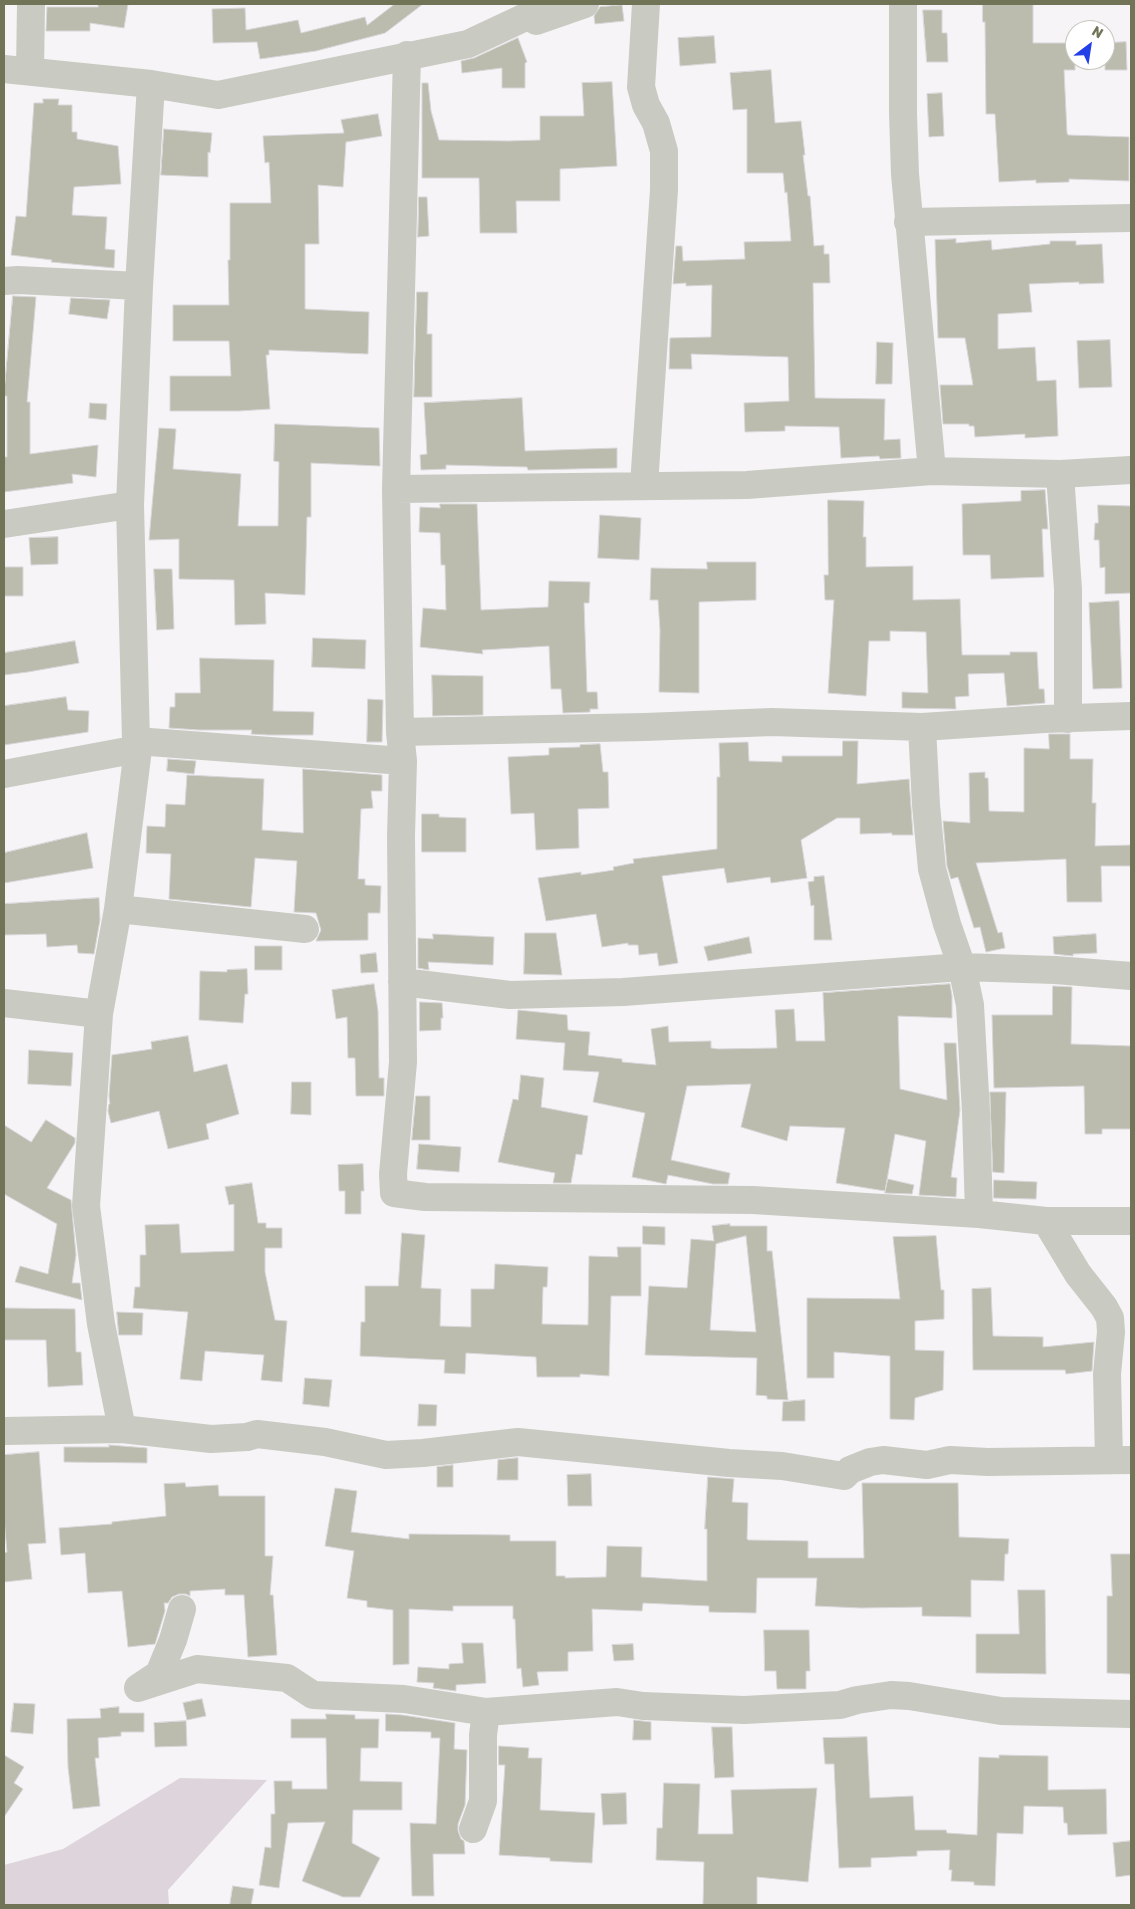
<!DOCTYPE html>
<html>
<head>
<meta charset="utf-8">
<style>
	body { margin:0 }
	#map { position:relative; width:1135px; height:1909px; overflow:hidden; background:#f6f4f7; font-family:Rubik,sans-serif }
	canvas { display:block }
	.frame { position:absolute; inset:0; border:5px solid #727458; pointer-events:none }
	.north { position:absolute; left:1065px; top:20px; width:50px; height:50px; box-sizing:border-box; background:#fff; border:1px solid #c7c7bc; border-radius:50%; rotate:31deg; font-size:14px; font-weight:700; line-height:20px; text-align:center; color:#727458 }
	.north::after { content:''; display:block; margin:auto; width:18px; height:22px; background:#223fe8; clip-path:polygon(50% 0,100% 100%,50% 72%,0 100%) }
</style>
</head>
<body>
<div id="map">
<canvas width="1135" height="1909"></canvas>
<div class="frame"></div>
<div class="north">N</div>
</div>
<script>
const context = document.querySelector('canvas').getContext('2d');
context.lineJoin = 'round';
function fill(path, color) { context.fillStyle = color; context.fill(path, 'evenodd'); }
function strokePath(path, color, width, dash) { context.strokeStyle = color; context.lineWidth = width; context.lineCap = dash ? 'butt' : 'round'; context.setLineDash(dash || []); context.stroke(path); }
fill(new Path2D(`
	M180,1778L267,1780L168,1890L169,1905H4V1865L63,1849Z`), '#ded5dc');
const building = new Path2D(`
	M98,4H128L124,28L90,23V31H46L47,7H98Z
	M395,4H423L385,33L316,51L260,59L257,42L213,43L212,9L245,8L246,30L298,20L301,33L365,17L367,25Z
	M983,4H1033V43H1075V70H1064L1067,133L1068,135L1129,137V181L1069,179V182L1036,183V180L999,182L995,114H986L985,22H983Z
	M622,5L624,21L595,24L594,16L600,7Z
	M923,10H942V33H947L948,62H927Z
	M714,36L716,63L680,66L678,38Z
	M518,38L527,62L525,63V88H502V68L462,73L461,61L474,58Z
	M1126,42L1127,70H1105V43Z
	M771,70L775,123L801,121L805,155H803L808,196H810L814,246L824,245V254H829L830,283H813L815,398L885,399L884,440L900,439L901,458L880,459L879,456L841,458L839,427L785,426V431L745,432L744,403L789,401L788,357L691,354L692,369H669L670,338L711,337L712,285L686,286V283L673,284L676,246H682L683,261L745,259L744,242L791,241L787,192L785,193L783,173H747V109L733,110L730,73Z
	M612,82L617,166L560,169V201H516L517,233H480L479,178H422V83H428L431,111L439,140L508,141L540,140V116H584L582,83Z
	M942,93L944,136L929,137L927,94Z
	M43,99H59L58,105H72V132H77V139L118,146L121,184L74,187L72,215L107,217L105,249L115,250L114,268L51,262L52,260L11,255L16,216L26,217L34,103H43Z
	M378,114L382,136L346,142L343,187L318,185L319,244H305V309L369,312L368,354L269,350V355H266L270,409L239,411H170V376H231L229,341H173V305H229L228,260H230V203H271L269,162L265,163L263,136L344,133L341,120Z
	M164,129L212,133L210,153L208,152V177L161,175Z
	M419,197H427L429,236L418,237Z
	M956,239V243L991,240L992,250L1050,244V241H1076V245L1102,244L1104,283L1079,284V282L1029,284L1032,312L998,314V349L1035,347L1037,381L1056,380L1058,436L1025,438V434L975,437L974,426H969V424H943L940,385H973L965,338H938L935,240Z
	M417,292H428L427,334H432V397H414Z
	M13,296L36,297L27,402H30V454L98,445L96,477L72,474L73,483L4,492V457H7V396H4Z
	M71,298L110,300L107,319L69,314Z
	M1110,340L1112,387L1079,388L1077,341Z
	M877,342L893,343L892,384H876Z
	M522,398L525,451L617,448V468L528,470L527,467L446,465V469L421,470L420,455L427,454L424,403Z
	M90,403L107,404L106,420L89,418Z
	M275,424L379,428L380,466L311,463V517H307L305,595L265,593L266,624L235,625L234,580L179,579V539L149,540L159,428L176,429L173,469L241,474L238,526H278L279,462L274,461Z
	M1045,490L1048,529H1042L1044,577L991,579L990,555H963L962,504L1021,501V491Z
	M828,500L864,501L863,537H866V567L913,566V600L960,599L962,655H1010V652H1037L1039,689H1044L1045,703L1007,706L1004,673L968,674L969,696L955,697L956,709L902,708V692L928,693L926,632L890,631V641H869L866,696L828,693L834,600H825L824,575H828Z
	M440,504H477L481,610L548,607L549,581L590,582L589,603H584L587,692H597L598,709H590V712L563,713L561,689H551L549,646L482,650L483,654L420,647L423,608L446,610L445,565H441L440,533L419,532L420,507L440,508Z
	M1098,505L1131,506V593L1105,594V567L1100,568L1099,540H1094L1095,523H1098Z
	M600,515L641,518L639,560L598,558Z
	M58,537V564L31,565L29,538Z
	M707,562H756V600L699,602V693L659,692L660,630L658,600H650L651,568L707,569Z
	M4,567H23V596H4Z
	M154,569H172L174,629L157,630Z
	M1119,601L1122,688L1093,689L1089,603Z
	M313,638L366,640L365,669L312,667Z
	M75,641L79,663L28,672L4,675V653Z
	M200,658L274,660L273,711L314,712L313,735H269L251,734L252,730H200L169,728L170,707H175V693H200Z
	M432,675L483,676V715L433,716Z
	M66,697L68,710L89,711L88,732L4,745V706Z
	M368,699L383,700L382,742H367Z
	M1049,734H1070V759H1093L1092,803H1096L1095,846L1131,845V866H1101L1102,902H1067L1066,859L976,863L998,933L1002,932L1005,948L986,952L980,927L974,928L958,877L951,879L947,866L943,821L970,823L969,773L985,772V778H988L989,811L1024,812V748L1049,749Z
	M843,741H858L857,784L909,779L913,835H892V833L860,834V818H837L801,840L807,878L771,883L770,877L727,883L724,868L662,876L678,963L659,966L657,953L639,955L638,945H628V943L602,947L596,914L546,921L538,878L581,872V875L614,870L613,867L634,863L633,859L717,849V777H720L719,743L748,742L749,761L782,762V756H842Z
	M600,744L603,772H608L609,808L578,809L579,848L536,850L534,813L511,814L508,757L549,755V748L580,747V745Z
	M168,759L196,761L194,774L167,771Z
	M303,769L382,775V791H371L373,808L361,809L358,879H365V885L381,886L380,913H368V940L316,941L321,930L316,913L294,912L297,861L255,858L251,907L169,899L171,854L146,853L147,826L165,827L166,804L185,805L187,775L264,779L262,830L303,833Z
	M422,814H439V817L466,818V852H422Z
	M87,833L93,868L4,883V853Z
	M824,876L832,940H814V905L811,906L808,882L814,881V877Z
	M99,898L100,920L94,954L78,953L77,945L47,947L46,934L4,935V904Z
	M525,933H556L562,975L524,974Z
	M433,934L494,937L493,965L428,962L429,970L418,968V938L433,939Z
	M1096,934L1097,953L1073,954V956L1054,954L1053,937Z
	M749,937L752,953L708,961L704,947Z
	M255,946H282V970H255Z
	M376,953L378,972L361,973L360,955Z
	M247,969L248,994H245L243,1023L199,1020L200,971L227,972V970Z
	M374,984L378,1011L379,1078H384V1096H356L355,1058H348L347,1017L336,1019L332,990Z
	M950,984L952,996V1018L898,1016L900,1089L947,1100L944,1043H956L960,1110L951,1177L957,1178L956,1197L919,1195L926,1141L895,1134L885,1191L836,1183L845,1128L790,1126L787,1141L741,1127L751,1084L687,1086L671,1160L730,1173L728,1184H713L668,1175L666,1184L632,1177L645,1113L593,1102L599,1072L563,1070L565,1043L516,1039L518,1010L567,1015L568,1030L590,1032L588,1055L622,1059V1062L656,1065L651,1029L668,1026L669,1042L711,1041V1048L718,1049L777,1048L775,1010L794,1009L796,1041H825L823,993Z
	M1053,986L1072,987L1071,1044L1131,1046V1129H1102V1134H1085L1084,1086L994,1088L992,1015H1052Z
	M420,1002L442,1003L443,1018H441V1030L420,1031Z
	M188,1036L194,1072L227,1064L239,1114L206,1124L209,1139L168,1149L159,1111L111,1123L108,1111L109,1104H110L109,1096L112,1055L152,1049L151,1042Z
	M29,1050L73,1053L71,1086L28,1084Z
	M521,1075L544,1078L541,1107L588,1116L582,1155L576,1154L571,1183H553L555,1173L498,1162L513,1099L518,1100Z
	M292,1082H311V1115L291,1114Z
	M990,1092H1006L1004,1173L993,1172Z
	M416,1096H430V1140H412Z
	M46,1120L75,1138V1143L47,1188L71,1200L76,1255L72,1283H80L82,1300L15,1282L20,1266L48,1274L57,1224L4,1194V1125L31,1142Z
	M419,1144L461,1147L459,1172L417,1169Z
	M363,1164L364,1191H361V1214H345V1191H339L338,1165Z
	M888,1179L914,1185L912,1194L885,1193Z
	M994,1180L1037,1182L1036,1199L994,1198Z
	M252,1183L258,1223H266V1228H282V1248H265V1272L275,1320L287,1321L282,1382L261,1380L264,1355L205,1351L202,1381L180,1379L188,1312L133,1308L135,1287H140V1255H146L145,1225L179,1224L181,1253L234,1251V1204L229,1205L225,1187Z
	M730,1224V1226H767V1251H772L788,1400L767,1399V1396L756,1395L757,1358L645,1355L649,1286L687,1288L691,1239L714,1241L712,1226ZM746,1236L756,1332L710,1330L716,1244Z
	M643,1226L665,1227V1245L643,1244Z
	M402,1233L425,1235L421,1288L441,1289L440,1326L471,1327V1289H494L495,1264L548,1267L547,1287H543L542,1324L588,1325L589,1256L618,1257L617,1247H641V1296H611L609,1376L580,1374V1377H537L536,1357L466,1353L465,1374L444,1373L445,1360L360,1356L361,1322H365V1286H398Z
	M936,1236L941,1290H944V1319L915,1321V1350L944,1351L943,1390L915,1398L914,1420L890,1419V1356L834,1352V1378H807V1298L900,1299L893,1237Z
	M991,1288L993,1336L1043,1337V1347L1094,1342L1092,1371L1066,1374L1065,1370H973L972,1289Z
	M4,1308L75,1309L76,1352H81L83,1385L48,1387L46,1340H4Z
	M117,1312L143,1313L142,1335H119Z
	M305,1378L332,1380L329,1407L303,1404Z
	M805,1400V1421H782L783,1402Z
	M419,1404L437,1405L436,1426H418Z
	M109,1445L147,1448V1463L64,1462V1447H109Z
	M39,1452L46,1543L28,1544L32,1579L4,1582V1553L7,1552L4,1518V1455Z
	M518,1458V1480H497L498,1460Z
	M453,1465V1487H437V1467Z
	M591,1474L592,1506H568L567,1475Z
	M708,1477L734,1479L732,1502L748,1503L747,1539L748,1540L808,1541V1558H864L862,1483H958L959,1537L1009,1539L1008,1554H1005L1004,1581L971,1580V1617L922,1616V1607L861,1608L815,1606L817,1578H757L756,1613L709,1612V1606L643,1603L642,1611L592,1609L593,1651L568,1652V1671L537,1672L539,1685L523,1687L521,1668L517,1669L515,1619H513V1606H453V1611L409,1609V1664L393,1665V1610L367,1607V1601L347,1598L354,1551L325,1546L335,1488L357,1491L351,1532L409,1539V1534L510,1535V1541H556V1576H565V1578L606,1577L607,1546L642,1547L641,1577L707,1581V1529H705Z
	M185,1483L186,1487L218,1485L219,1496H265V1556H273L270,1595H273L277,1655L248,1657L244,1595H225V1589L190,1591V1596L186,1594H179L172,1597L168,1603H164L165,1611L155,1644L128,1647L122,1591L88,1593L85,1553L61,1555L59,1528L112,1524V1522L166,1516L164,1484Z
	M1111,1554H1131V1674L1107,1673V1596H1112Z
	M1018,1590H1045L1046,1674L976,1673V1634H1019Z
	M764,1630H809L810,1671H806V1689H777L776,1671H765Z
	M462,1643H483L486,1683L456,1685V1691L433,1688L434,1683L417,1682L418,1667L449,1669V1664L463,1663Z
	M633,1644L634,1660L614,1661L612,1645Z
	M202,1699L206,1716L187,1720L183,1703Z
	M14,1703L35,1704L33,1734L11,1732Z
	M119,1707V1713H144V1732H121V1736L98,1738L99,1758H95L100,1806L73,1809L68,1767L67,1719L101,1718L100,1709Z
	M326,1714L355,1715V1719H379L378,1748H361L360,1781L402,1782V1810H353L352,1843L380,1858L360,1897H343L302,1881L325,1822L288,1823L279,1888L259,1885L265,1847L271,1848V1814H275L274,1781H292V1789H327L326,1738H291V1719H326Z
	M386,1714L402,1715L455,1723L454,1749L467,1750L465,1805L458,1824V1831L461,1839L464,1841L465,1854H433L434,1896H412L410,1823L436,1824L440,1738H431V1732L386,1731Z
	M634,1720L651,1722V1740H633Z
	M186,1721L187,1746L155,1747L154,1723Z
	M712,1727H732L734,1777L715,1778Z
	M867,1737L870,1798L913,1796L915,1830H946L947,1833L977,1835L979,1757L999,1758V1755L1048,1756V1790L1106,1789L1107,1834L1068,1835L1067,1823H1064L1063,1807L1024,1806L1023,1834L997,1833L995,1886L974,1885V1882L951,1881L952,1870H949L950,1850L917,1851V1856L871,1858V1867L839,1868L834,1764H825L823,1738Z
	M499,1746L529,1748L528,1758H542L540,1810L595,1813L592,1863L550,1861V1858L499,1855L505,1765H499Z
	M4,1755L24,1767L14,1783L23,1789L4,1817Z
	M664,1783L700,1784L698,1834H733L731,1790L817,1788L808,1882L757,1877V1905H703L704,1862L656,1860L657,1828H662Z
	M626,1793L627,1824L603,1825L601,1794Z
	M1131,1841V1875L1116,1877L1113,1843Z
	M233,1886L254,1889L251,1905H230Z`);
fill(building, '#bbbbae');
strokePath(building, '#d8d6d8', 1);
strokePath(new Path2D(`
	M903,4V113L905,174L932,471
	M536,21L585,4
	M407,55L396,489L400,732L403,761L401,836L403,1062L393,1174L394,1193L425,1197L753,1200L979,1214L1046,1221H1131
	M4,69L151,84L218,95L468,44L553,4
	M30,71L31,4
	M908,222L1131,218
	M4,281L18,280L139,286
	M1060,474L1068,589V719
	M644,485L664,190V151L656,123L646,105L641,87L646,4
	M396,489L747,485L932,471L1060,474L1131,470
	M4,524L130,505
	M922,727L926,805L932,869L947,924L962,967L970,1005L976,1112L979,1214
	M400,732L645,727L772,722L922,727L1044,719L1131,716
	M136,741L403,761
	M4,774L138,749
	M118,909L305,929
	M402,982L510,995L623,992L962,967L1055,970L1131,976
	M4,1003L99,1014
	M1046,1221L1078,1274L1104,1307L1110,1318L1111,1332L1107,1374L1109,1459
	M122,1429L101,1324L86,1206L99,1014L118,909L138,749L136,741L130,505L139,286L151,84
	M4,1431L122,1429L211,1439L247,1437L257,1434L325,1442L386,1455L423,1453L518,1442L729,1463L782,1466L844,1476L850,1470L870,1462L883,1460L927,1465L950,1460L988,1462L1131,1460
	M182,1609L173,1640L159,1674L138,1688L197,1669L287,1678L313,1695L404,1699L486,1712L617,1702L643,1706L744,1710L840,1705L857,1700L891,1695L909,1696L1001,1711L1131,1714
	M473,1829L483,1801V1735L486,1712`), '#c9cac2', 28);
</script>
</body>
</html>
